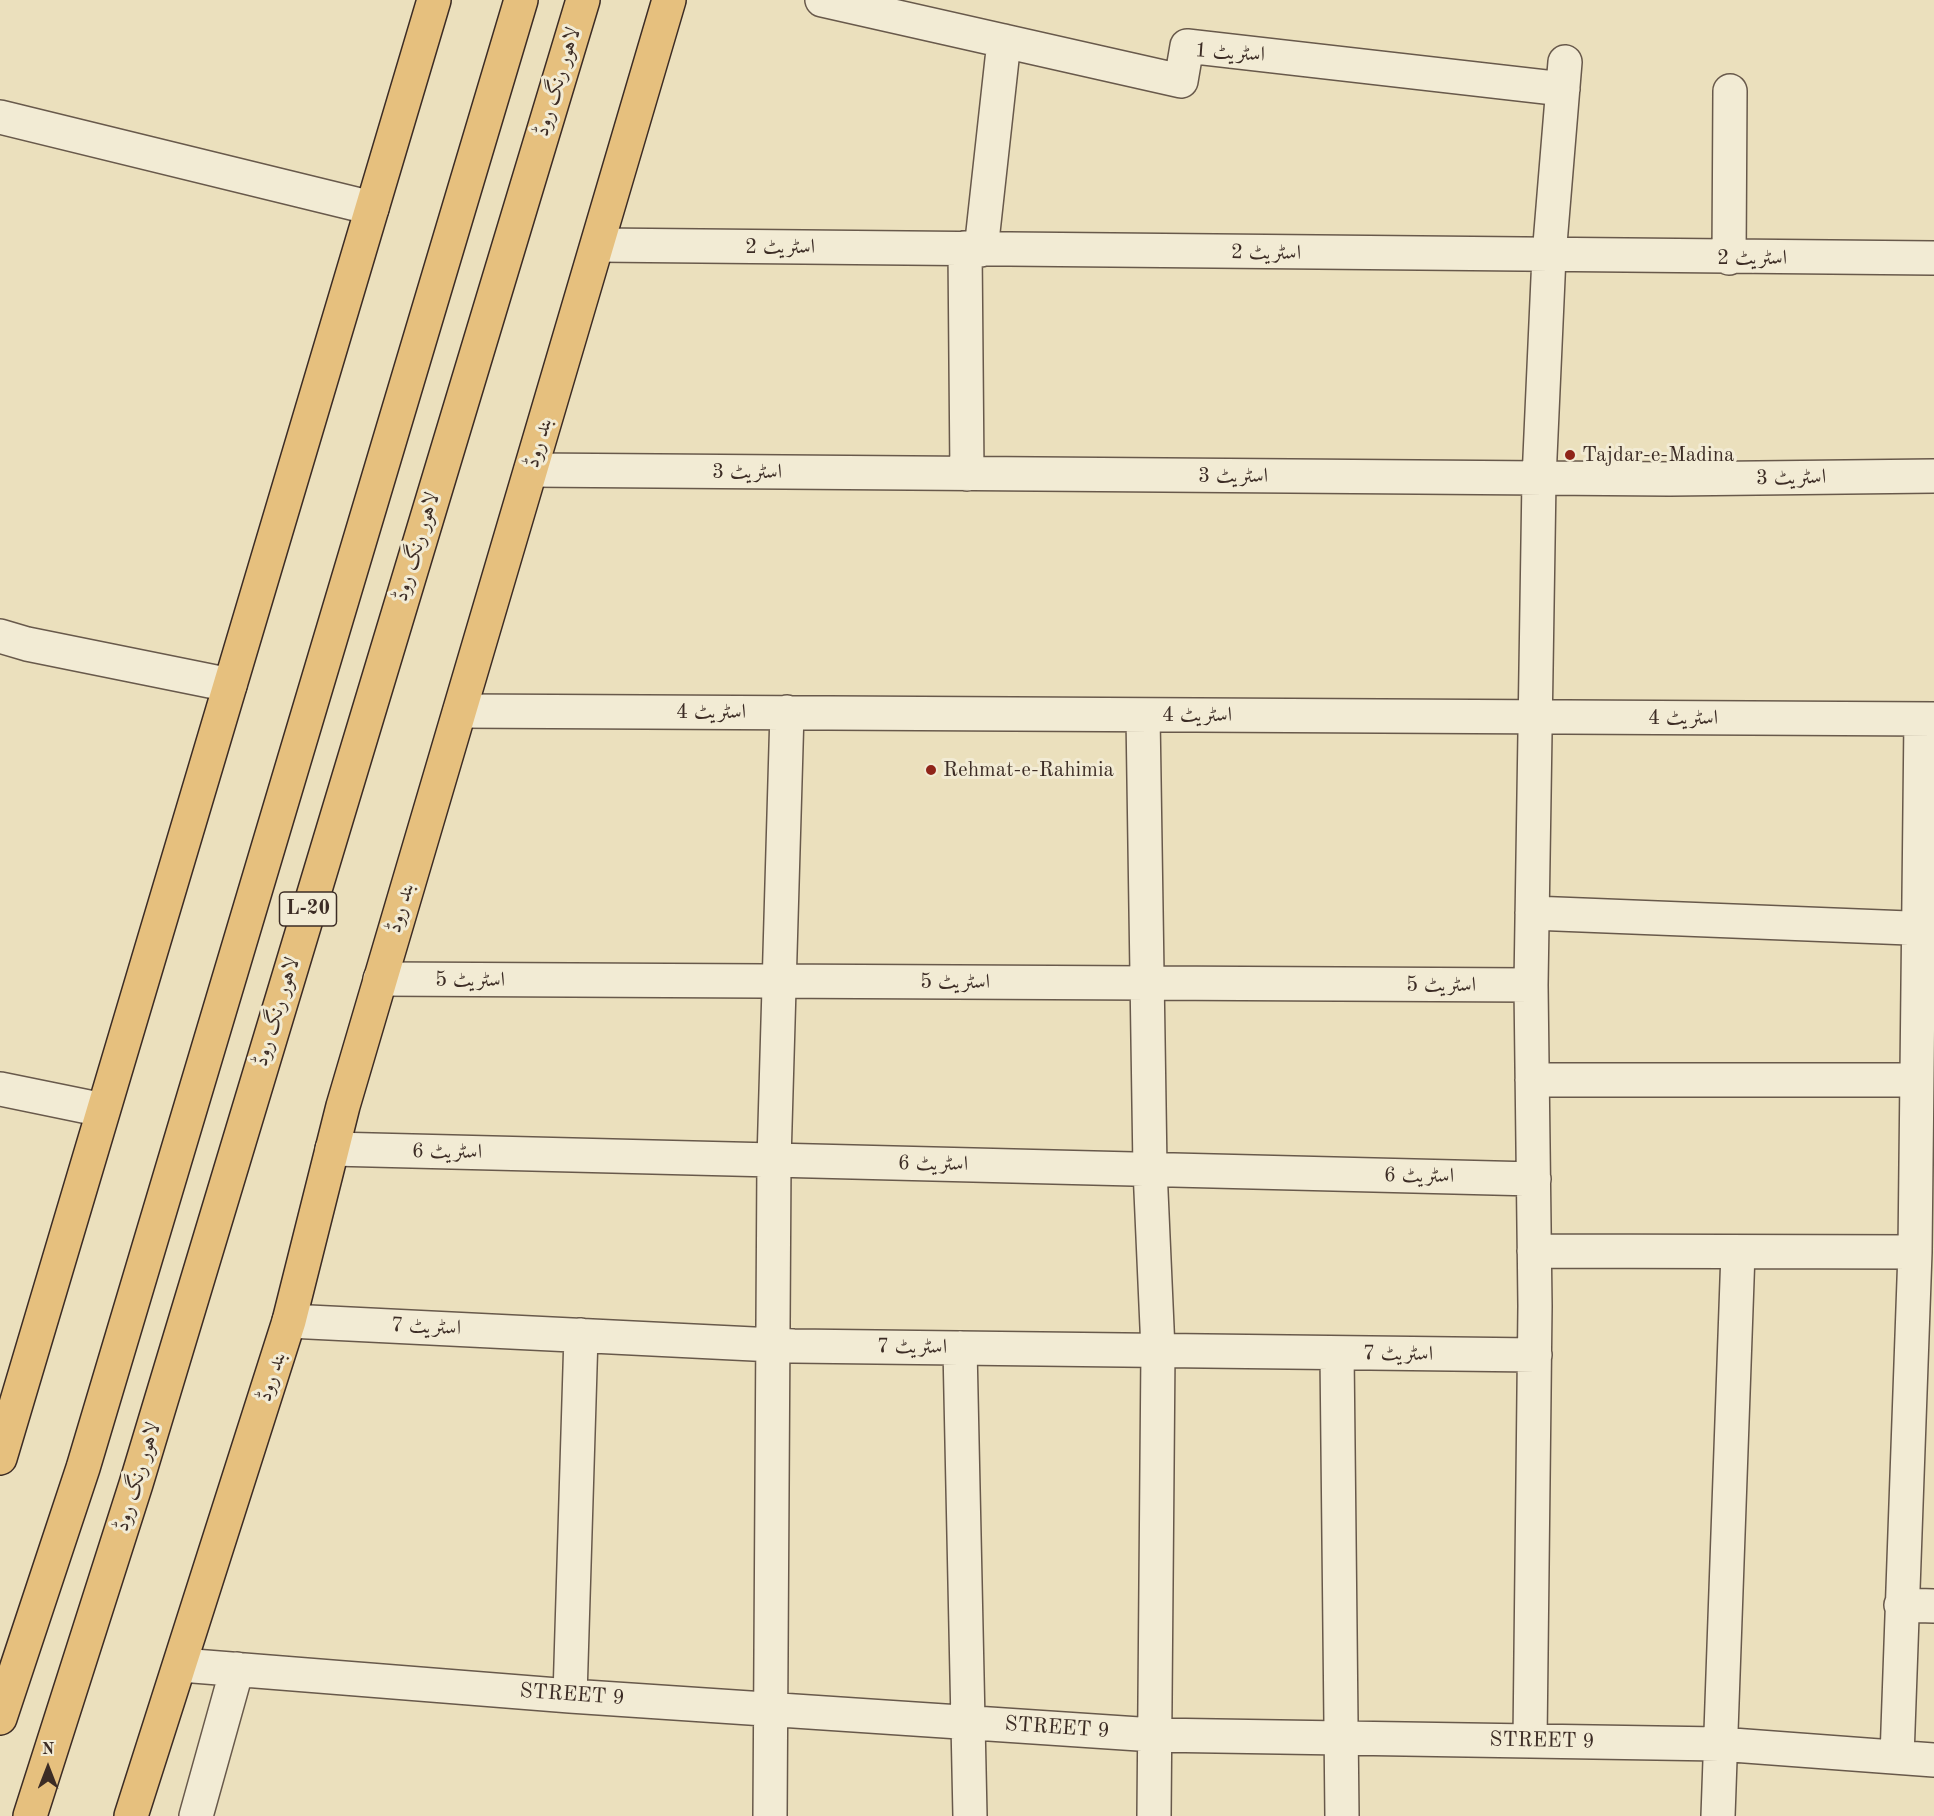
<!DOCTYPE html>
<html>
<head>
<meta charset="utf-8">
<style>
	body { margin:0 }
	#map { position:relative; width:1934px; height:1816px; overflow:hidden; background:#ebe0bd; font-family:"Old Standard TT",serif }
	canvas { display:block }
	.north { position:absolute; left:18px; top:1738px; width:60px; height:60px; -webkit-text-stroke:4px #f2ebd4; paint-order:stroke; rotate:0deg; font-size:16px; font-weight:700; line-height:24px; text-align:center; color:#3c2c25 }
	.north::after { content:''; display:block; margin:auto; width:21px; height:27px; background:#3c2c25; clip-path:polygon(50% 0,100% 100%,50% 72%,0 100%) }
</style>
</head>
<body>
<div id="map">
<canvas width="1934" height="1816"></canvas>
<div class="north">N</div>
</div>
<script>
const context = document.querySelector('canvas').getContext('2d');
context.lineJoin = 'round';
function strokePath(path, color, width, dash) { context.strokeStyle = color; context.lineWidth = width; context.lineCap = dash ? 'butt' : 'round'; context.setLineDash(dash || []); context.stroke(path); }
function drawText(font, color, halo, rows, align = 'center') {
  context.font = font + ' "Old Standard TT",Amiri,serif'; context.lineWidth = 6; context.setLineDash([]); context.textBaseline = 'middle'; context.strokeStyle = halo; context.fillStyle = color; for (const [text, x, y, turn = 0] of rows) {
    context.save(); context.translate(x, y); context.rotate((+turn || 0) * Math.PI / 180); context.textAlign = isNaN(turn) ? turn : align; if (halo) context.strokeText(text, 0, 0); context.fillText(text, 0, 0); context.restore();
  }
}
const minor = new Path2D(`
	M822,0L1181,81L1187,46L1563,89
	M0,117L372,208
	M598,245L1934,258
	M965,248L967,474
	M981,250L1004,41
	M1729,258L1730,91
	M531,470L1670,479L1934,476
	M0,636L27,644L230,685
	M460,711L1934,719
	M1143,715L1150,1169L1158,1350L1154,1816
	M1532,913L1934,929
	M380,979L1531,985
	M1532,1080H1916
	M0,1089L103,1110
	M332,1149L1534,1179
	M1534,1251L1915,1252L1897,1757
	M1915,1252L1921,719
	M289,1321L794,1346L1535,1355
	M960,1348L970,1816
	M1337,1353L1342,1816
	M1901,1605L1934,1606
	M181,1665L570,1696L1154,1735L1719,1744L1934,1760
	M570,1696L581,1335
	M1530,1741L1535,1306L1531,985L1539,479L1549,256L1565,62
	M196,1816L237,1669
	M770,1816L774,1160L787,712
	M1718,1816L1738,1252`);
const major = new Path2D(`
	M0,1458L434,0
	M131,1816L289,1321L343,1106L669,0`);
const highway = new Path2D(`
	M0,1718L83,1468L521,0
	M30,1816L136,1484L583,0`);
strokePath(minor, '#68594b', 36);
strokePath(major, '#3c2c25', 36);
strokePath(highway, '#3c2c25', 36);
strokePath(minor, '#f2ebd4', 33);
strokePath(major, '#e6c07e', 33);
strokePath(highway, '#e6c07e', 33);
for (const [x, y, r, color] of [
	[1570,455,6,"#8f2418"],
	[931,770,6,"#8f2418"]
]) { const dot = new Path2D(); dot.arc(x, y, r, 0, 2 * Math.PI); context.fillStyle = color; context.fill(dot); strokePath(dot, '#f2ebd4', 2); }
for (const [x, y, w] of [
	[308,909,57]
]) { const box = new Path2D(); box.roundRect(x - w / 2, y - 17, w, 34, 4.5); context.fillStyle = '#f2ebd4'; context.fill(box); strokePath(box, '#3c2c25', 1.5); }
drawText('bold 20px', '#3c2c25', null, [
	["L-20",308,909]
]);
drawText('21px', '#3c2c25', '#f2ebd4', [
	["اسٹریٹ 1",1230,53,4],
	["لاہور رنگ روڈ",558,82,-73],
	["اسٹریٹ 2",780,247],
	["اسٹریٹ 2",1266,253,1],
	["اسٹریٹ 2",1752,258],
	["بند روڈ",539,443,-74],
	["اسٹریٹ 3",747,472],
	["اسٹریٹ 3",1233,476],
	["اسٹریٹ 3",1791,478,-1],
	["لاہور رنگ روڈ",417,547,-73],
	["اسٹریٹ 4",711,712],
	["اسٹریٹ 4",1197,715],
	["اسٹریٹ 4",1683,718],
	["بند روڈ",401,908,-74],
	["اسٹریٹ 5",470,980],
	["اسٹریٹ 5",955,982],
	["اسٹریٹ 5",1441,985],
	["لاہور رنگ روڈ",277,1012,-73],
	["اسٹریٹ 6",447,1152,1],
	["اسٹریٹ 6",933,1164,1],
	["اسٹریٹ 6",1419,1176,1],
	["اسٹریٹ 7",426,1327,3],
	["اسٹریٹ 7",912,1347,1],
	["اسٹریٹ 7",1398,1354,1],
	["بند روڈ",272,1377,-72],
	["لاہور رنگ روڈ",138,1477,-73],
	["STREET 9",572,1695,4],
	["STREET 9",1057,1728,4],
	["STREET 9",1542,1741,1]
]);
drawText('21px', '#3c2c25', '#f2ebd4', [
	["Tajdar-e-Madina",1582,455],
	["Rehmat-e-Rahimia",943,770]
], 'left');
</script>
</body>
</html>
